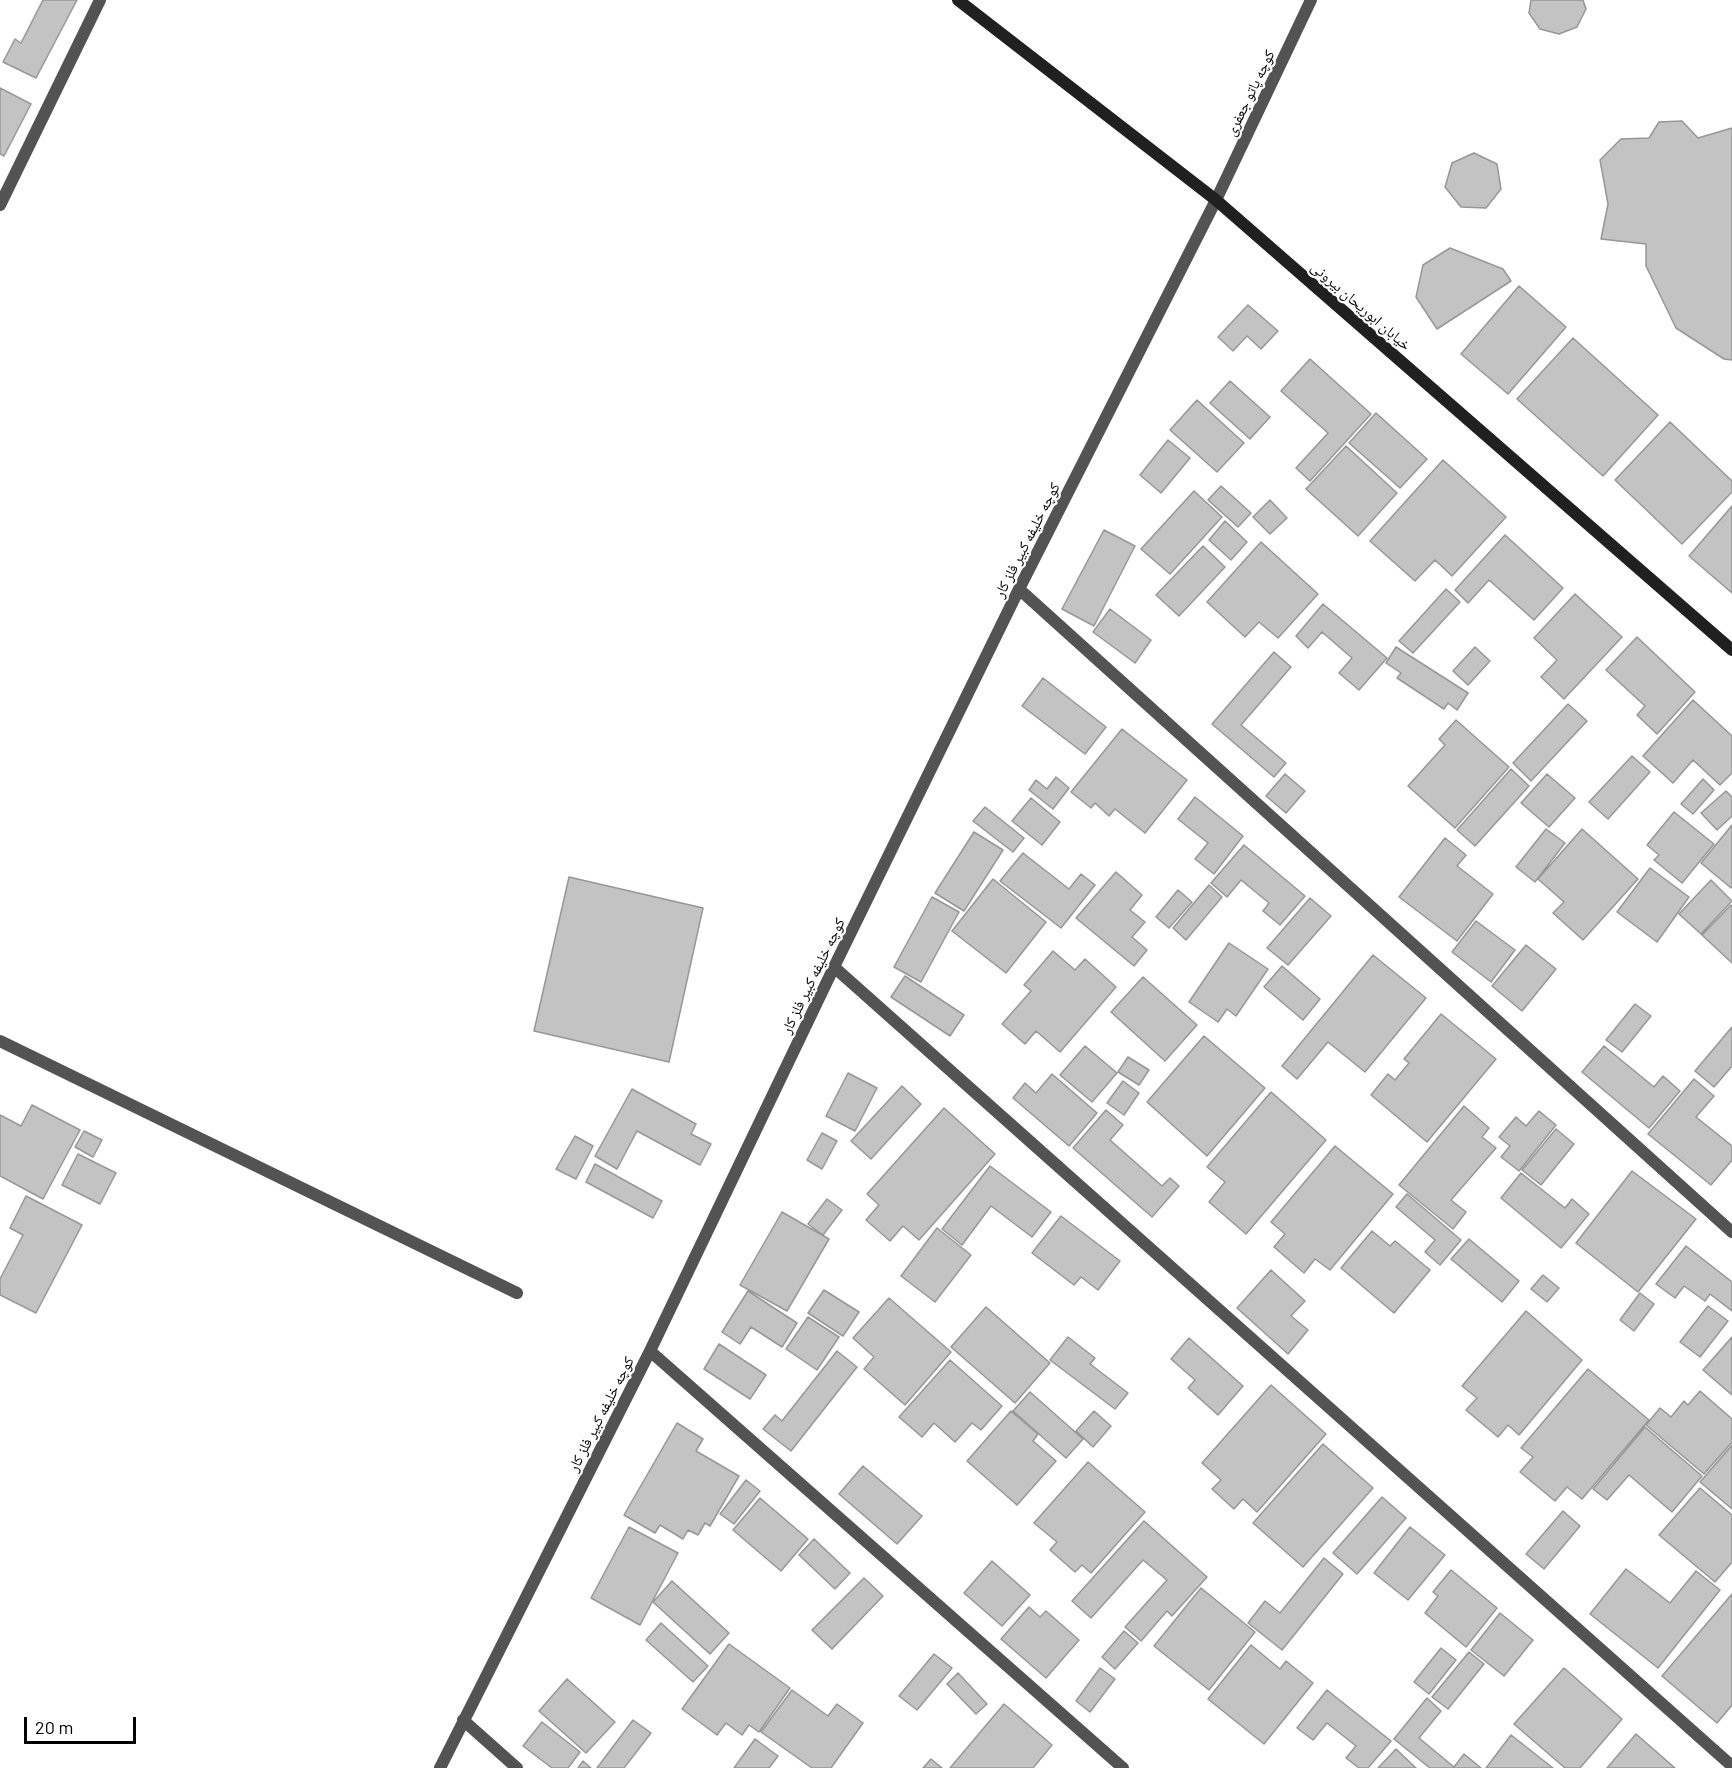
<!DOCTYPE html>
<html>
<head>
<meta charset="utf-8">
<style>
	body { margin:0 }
	#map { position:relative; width:1732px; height:1768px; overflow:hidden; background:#fff; font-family:Barlow,sans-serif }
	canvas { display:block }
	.scale { position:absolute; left:24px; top:1717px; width:112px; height:27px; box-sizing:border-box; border:3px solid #000; border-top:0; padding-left:8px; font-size:18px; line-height:21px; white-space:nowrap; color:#000; -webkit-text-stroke:4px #fff; paint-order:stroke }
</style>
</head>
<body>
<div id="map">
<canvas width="1732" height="1768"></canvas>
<div class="scale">20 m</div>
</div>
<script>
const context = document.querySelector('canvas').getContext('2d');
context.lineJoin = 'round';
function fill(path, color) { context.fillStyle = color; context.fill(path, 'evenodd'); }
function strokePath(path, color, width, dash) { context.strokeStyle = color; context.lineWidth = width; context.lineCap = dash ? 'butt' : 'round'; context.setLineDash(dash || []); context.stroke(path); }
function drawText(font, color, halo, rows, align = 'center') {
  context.font = font + ' Barlow,"Noto Naskh Arabic",sans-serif'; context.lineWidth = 4.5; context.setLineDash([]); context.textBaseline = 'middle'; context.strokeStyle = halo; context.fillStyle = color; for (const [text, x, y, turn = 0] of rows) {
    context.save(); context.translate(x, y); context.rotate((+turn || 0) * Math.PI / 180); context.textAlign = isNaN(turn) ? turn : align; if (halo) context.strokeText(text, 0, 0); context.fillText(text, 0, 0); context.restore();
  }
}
const building = new Path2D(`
	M43,0H77L36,78L3,62L15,39L21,43Z
	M1531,0H1583L1586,9L1577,27L1559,34L1540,29L1529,13Z
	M0,88L31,104L4,156L0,154Z
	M1682,121L1698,138L1732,128V360L1724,359L1676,328L1646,266V244L1601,239L1608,204L1600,160L1621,139L1649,138L1659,122Z
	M1474,153L1497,164L1501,189L1486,208L1461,207L1445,187L1452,163Z
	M1450,248L1503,269L1511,281L1437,329L1416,297L1423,265Z
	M1519,286L1566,327L1508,394L1461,354Z
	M1248,305L1278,331L1261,349L1247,336L1233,351L1218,337Z
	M1573,338L1658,415L1603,476L1517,399Z
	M1310,359L1371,414L1310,481L1296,468L1328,433L1281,391Z
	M1230,381L1270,417L1250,439L1210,403Z
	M1197,400L1244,443L1217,472L1170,430Z
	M1376,413L1427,459L1400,488L1349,443Z
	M1670,422L1732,481V492L1682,544L1615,480Z
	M1168,440L1190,458L1161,493L1140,475Z
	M1346,446L1397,493L1358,536L1306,489Z
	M1443,460L1506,517L1452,576L1435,560L1415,581L1370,541Z
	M1221,486L1251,513L1238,527L1208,500Z
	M1194,491L1222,517L1170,574L1141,549Z
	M1270,500L1287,518L1270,534L1253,517Z
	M1732,506V593L1689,556Z
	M1225,521L1247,542L1231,560L1209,540Z
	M1104,530L1135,546L1094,626L1062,609Z
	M1505,535L1563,588L1534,620L1489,580L1468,603L1455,590Z
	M1261,542L1318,594L1278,638L1259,622L1245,637L1207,602Z
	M1203,546L1225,567L1179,616L1156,595Z
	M1446,589L1460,602L1413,653L1399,641Z
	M1575,594L1622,637L1564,699L1541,677L1557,660L1534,638Z
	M1323,604L1387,658L1359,690L1339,673L1352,658L1322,632L1308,648L1296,636Z
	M1110,609L1151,640L1135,663L1093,632Z
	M1637,637L1695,692L1657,734L1637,715L1645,706L1606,670Z
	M1396,647L1468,693L1457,710L1448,703L1444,709L1397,678L1401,673L1386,663Z
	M1475,647L1490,661L1468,685L1453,671Z
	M1274,652L1291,667L1241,725L1286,763L1274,777L1212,724Z
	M1043,678L1106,727L1085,754L1022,706Z
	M1693,700L1732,736V773L1720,785L1693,760L1673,783L1643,756Z
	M1568,704L1587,721L1531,781L1513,763Z
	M1456,720L1509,767L1455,828L1408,786L1445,745L1439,739Z
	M1122,729L1187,780L1145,833L1115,809L1109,816L1095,803L1091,808L1071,792Z
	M1632,756L1650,772L1608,819L1589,802Z
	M1511,769L1529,786L1475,846L1457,830Z
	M1285,774L1305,791L1286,813L1266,796Z
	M1547,774L1575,798L1549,827L1521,803Z
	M1056,777L1069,788L1053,809L1029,790L1036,780L1047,789Z
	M1703,779L1714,790L1693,814L1681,804Z
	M1726,791L1732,797V816L1717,830L1701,813Z
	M1195,797L1243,836L1214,874L1195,859L1208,843L1178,819Z
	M1031,798L1060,822L1042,845L1012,821Z
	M985,807L1024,838L1013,852L973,821Z
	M1674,812L1714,844L1682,883L1654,860L1659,855L1647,845Z
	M1732,825V887L1731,888L1701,863Z
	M1546,829L1565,843L1535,882L1516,867Z
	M1582,829L1638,879L1583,940L1553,913L1564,902L1538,879Z
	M974,832L1003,850L964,911L935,893Z
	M1445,838L1466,855L1457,866L1493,894L1457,941L1399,897Z
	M1244,845L1305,896L1280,925L1263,911L1269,903L1241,880L1227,897L1211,883Z
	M1023,853L1069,889L1081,874L1095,885L1061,928L1000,881Z
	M1650,868L1689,897L1657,942L1617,912Z
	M1116,872L1142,895L1130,910L1145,922L1132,937L1147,950L1134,966L1076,918Z
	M569,877L703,908L669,1062L534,1031Z
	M993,879L1046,922L1006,973L952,931Z
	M1711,880L1732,901L1701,934L1679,914Z
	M1209,885L1222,897L1186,940L1173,928Z
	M1178,890L1192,902L1169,928L1156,917Z
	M932,897L959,912L921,982L894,967Z
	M1310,898L1331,916L1288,965L1267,948Z
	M1731,905L1732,906V963L1702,935Z
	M1476,921L1515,950L1491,982L1452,952Z
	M1229,943L1268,969L1236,1016L1227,1009L1218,1022L1189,1002Z
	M1526,945L1556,969L1522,1011L1492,986Z
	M1053,951L1075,970L1085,959L1116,987L1060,1052L1036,1031L1025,1044L1002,1024L1031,991L1024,985Z
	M1373,955L1426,998L1365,1072L1328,1042L1297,1079L1282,1066Z
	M1282,966L1320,999L1303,1020L1264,987Z
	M905,976L964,1015L950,1036L891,997Z
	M1143,977L1197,1025L1165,1061L1111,1012Z
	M1635,1004L1651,1016L1622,1052L1606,1040Z
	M1441,1014L1496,1059L1427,1142L1371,1095L1388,1074L1395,1080L1409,1063L1404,1059Z
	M1732,1027V1066L1714,1087L1695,1071Z
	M1204,1036L1265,1088L1207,1156L1147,1102Z
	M1085,1046L1117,1073L1092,1102L1060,1075Z
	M1604,1046L1654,1087L1663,1076L1680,1091L1649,1128L1582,1072Z
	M1128,1057L1149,1070L1139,1085L1118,1072Z
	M848,1073L877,1088L855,1131L826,1116Z
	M1052,1074L1097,1113L1069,1146L1013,1098L1025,1083L1036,1093Z
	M1694,1079L1714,1096L1696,1117L1732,1146V1160L1711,1185L1648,1134Z
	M1123,1081L1139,1093L1124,1115L1107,1103Z
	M902,1086L921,1104L871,1159L851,1141Z
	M632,1089L696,1124L691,1134L711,1144L700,1165L637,1131L617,1169L595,1156Z
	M1271,1092L1326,1140L1246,1234L1209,1202L1225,1182L1207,1167Z
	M32,1105L80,1130L43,1199L0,1176V1115L21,1126Z
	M1464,1106L1489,1128L1482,1137L1496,1148L1451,1200L1466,1212L1453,1229L1399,1185Z
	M944,1108L995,1154L919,1240L903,1226L890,1241L866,1220L879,1205L867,1194Z
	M1106,1110L1123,1125L1110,1140L1162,1186L1170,1178L1179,1186L1152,1217L1073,1148Z
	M1539,1111L1556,1125L1519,1171L1501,1157L1510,1146L1499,1137L1516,1117L1526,1126Z
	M1556,1129L1574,1144L1541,1185L1522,1170Z
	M84,1131L102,1140L93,1157L75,1147Z
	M822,1133L837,1141L822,1169L807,1160Z
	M575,1136L593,1146L576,1179L556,1169Z
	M1335,1146L1393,1194L1330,1270L1315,1259L1304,1273L1274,1247L1285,1234L1271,1222Z
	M78,1154L116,1173L100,1204L62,1185Z
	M595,1164L662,1201L653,1218L586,1182Z
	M990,1166L1051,1212L1032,1237L991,1206L962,1245L942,1229Z
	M1632,1171L1696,1219L1638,1292L1576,1243Z
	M1521,1173L1565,1208L1572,1199L1589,1214L1561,1248L1501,1198Z
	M1407,1194L1461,1240L1440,1265L1425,1252L1435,1240L1396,1207Z
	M26,1196L82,1225L36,1313L0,1295V1279L23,1235L10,1228Z
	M827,1199L842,1210L823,1235L808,1224Z
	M782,1212L829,1239L787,1311L740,1285Z
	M1061,1216L1120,1261L1098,1290L1081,1277L1074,1285L1032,1253Z
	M937,1228L971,1255L935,1302L901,1276Z
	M1372,1231L1390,1246L1395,1241L1430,1270L1394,1313L1341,1268Z
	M1469,1239L1519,1281L1502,1302L1451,1259Z
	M1686,1246L1732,1282V1311L1710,1294L1705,1301L1684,1286L1675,1298L1656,1284Z
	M1271,1270L1305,1301L1291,1316L1308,1330L1288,1354L1237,1308Z
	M1543,1275L1559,1288L1547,1302L1531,1289Z
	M824,1290L859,1312L843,1336L808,1313Z
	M748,1291L797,1323L782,1347L751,1327L740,1344L722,1332Z
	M1640,1293L1654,1304L1634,1331L1620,1320Z
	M889,1298L951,1352L905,1405L864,1369L874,1357L853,1338Z
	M1708,1306L1728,1321L1700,1357L1680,1342Z
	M986,1307L1050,1363L1015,1403L951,1347Z
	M1526,1311L1582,1360L1519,1435L1508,1425L1498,1437L1466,1410L1477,1398L1462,1386Z
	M808,1317L839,1337L817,1370L786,1349Z
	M1068,1337L1095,1358L1090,1364L1128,1393L1115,1409L1050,1360Z
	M1732,1337V1395L1703,1370Z
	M1189,1338L1243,1386L1218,1415L1188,1388L1195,1380L1171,1359Z
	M719,1344L766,1375L750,1399L704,1369Z
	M837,1351L857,1367L791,1451L763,1429L775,1415L782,1421Z
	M950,1360L1002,1406L981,1430L972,1423L955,1442L934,1423L922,1437L899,1417Z
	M1588,1369L1649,1420L1582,1499L1567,1487L1555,1501L1520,1472L1533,1457L1521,1448Z
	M1271,1385L1326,1434L1257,1512L1243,1499L1234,1509L1212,1489L1221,1480L1202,1463Z
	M1700,1391L1732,1419V1442L1704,1474L1646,1425L1660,1408L1671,1417L1684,1401L1688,1405Z
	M1030,1392L1083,1439L1066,1458L1013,1411Z
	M1011,1411L1038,1434L1033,1441L1056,1461L1017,1505L967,1461Z
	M1094,1411L1111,1426L1093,1447L1076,1431Z
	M677,1423L703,1439L696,1451L739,1476L710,1526L705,1523L698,1535L688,1530L683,1539L660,1525L655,1533L624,1515Z
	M1645,1427L1702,1476L1672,1512L1629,1475L1607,1500L1593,1489Z
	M1323,1444L1373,1488L1303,1567L1253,1523Z
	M1732,1445V1509L1700,1482Z
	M1088,1462L1145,1512L1091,1573L1082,1565L1075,1572L1050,1550L1057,1542L1034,1523Z
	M863,1466L922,1516L897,1544L839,1494Z
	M746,1480L760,1491L734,1524L720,1514Z
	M1700,1488L1732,1515V1562L1715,1582L1659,1535Z
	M1382,1497L1406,1518L1357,1574L1333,1553Z
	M760,1498L808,1539L781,1571L733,1530Z
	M1563,1511L1580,1526L1544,1569L1526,1554Z
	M1144,1521L1207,1577L1172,1616L1167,1611L1141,1641L1125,1627L1167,1580L1143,1560L1091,1618L1072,1601Z
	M629,1527L678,1553L640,1625L591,1598Z
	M1410,1527L1445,1555L1408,1600L1374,1573Z
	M814,1539L850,1573L835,1589L799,1555Z
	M1324,1558L1343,1574L1282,1650L1248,1623L1265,1601L1280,1613Z
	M992,1561L1030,1595L1002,1626L964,1593Z
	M1626,1569L1670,1603L1696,1571L1720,1590L1658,1668L1590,1614Z
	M1451,1570L1497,1608L1466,1647L1425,1613L1438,1596L1433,1592Z
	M864,1578L883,1596L832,1649L812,1630Z
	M672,1581L729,1633L710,1654L653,1602Z
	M1201,1588L1255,1632L1209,1690L1154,1646Z
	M1732,1594V1705L1717,1723L1662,1676Z
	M1029,1607L1040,1617L1046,1611L1079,1640L1046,1678L1001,1639Z
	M1500,1613L1533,1640L1504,1676L1471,1650Z
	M661,1623L708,1666L693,1682L646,1640Z
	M1124,1631L1138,1643L1115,1669L1102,1657Z
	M729,1644L790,1688L759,1732L749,1725L742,1735L726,1723L717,1735L682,1709Z
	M1251,1645L1280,1669L1286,1661L1313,1683L1264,1744L1208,1699Z
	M1441,1648L1456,1660L1429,1694L1414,1682Z
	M1469,1652L1484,1664L1448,1709L1432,1697Z
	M934,1654L952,1668L917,1710L899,1696Z
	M1100,1668L1115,1679L1090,1712L1076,1701Z
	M1564,1668L1622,1719L1580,1768H1565L1514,1724Z
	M958,1673L987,1704L976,1714L947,1684Z
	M567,1679L615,1722L586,1753L539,1711Z
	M792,1690L828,1716L837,1704L863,1723L831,1768H812L761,1732Z
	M1327,1690L1391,1741L1368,1768H1359L1346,1758L1356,1746L1327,1723L1313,1740L1297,1728Z
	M1427,1698L1441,1711L1419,1738L1454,1767L1464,1754L1481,1768H1430L1394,1739Z
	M1004,1704L1052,1745L1033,1768H950Z
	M633,1720L651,1733L624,1768H597Z
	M542,1722L580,1752L568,1768H552L523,1746Z
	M1636,1734L1675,1768H1607Z
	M1511,1735L1553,1768H1486Z
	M755,1739L778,1756L769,1768H734Z
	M1396,1749L1416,1768H1378Z
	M931,1759L942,1768H923Z
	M583,1761L591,1768H578Z`);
fill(building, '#c3c3c3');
strokePath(building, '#979797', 1.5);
strokePath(new Path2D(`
	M0,205L100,0
	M1019,589L1732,1232
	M834,967L1732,1766
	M0,1041L517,1293
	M650,1351L1123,1768
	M463,1720L517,1768
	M440,1768L650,1351L834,967L1019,589L1216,200L1311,0`), '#535353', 12);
strokePath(new Path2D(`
	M958,0L1216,200L1732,650`), '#202020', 12);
drawText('15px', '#000', '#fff', [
	["کوچه پاتو جعفری",1250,93,-64],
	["خیابان ابوریحان بیرونی",1361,306,41],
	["کوچه خلیفه کبیر فلز کار",1027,540,-63],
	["کوچه خلیفه کبیر فلز کار",813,976,-64],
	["کوچه خلیفه کبیر فلز کار",601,1414,-63]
]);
</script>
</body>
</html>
